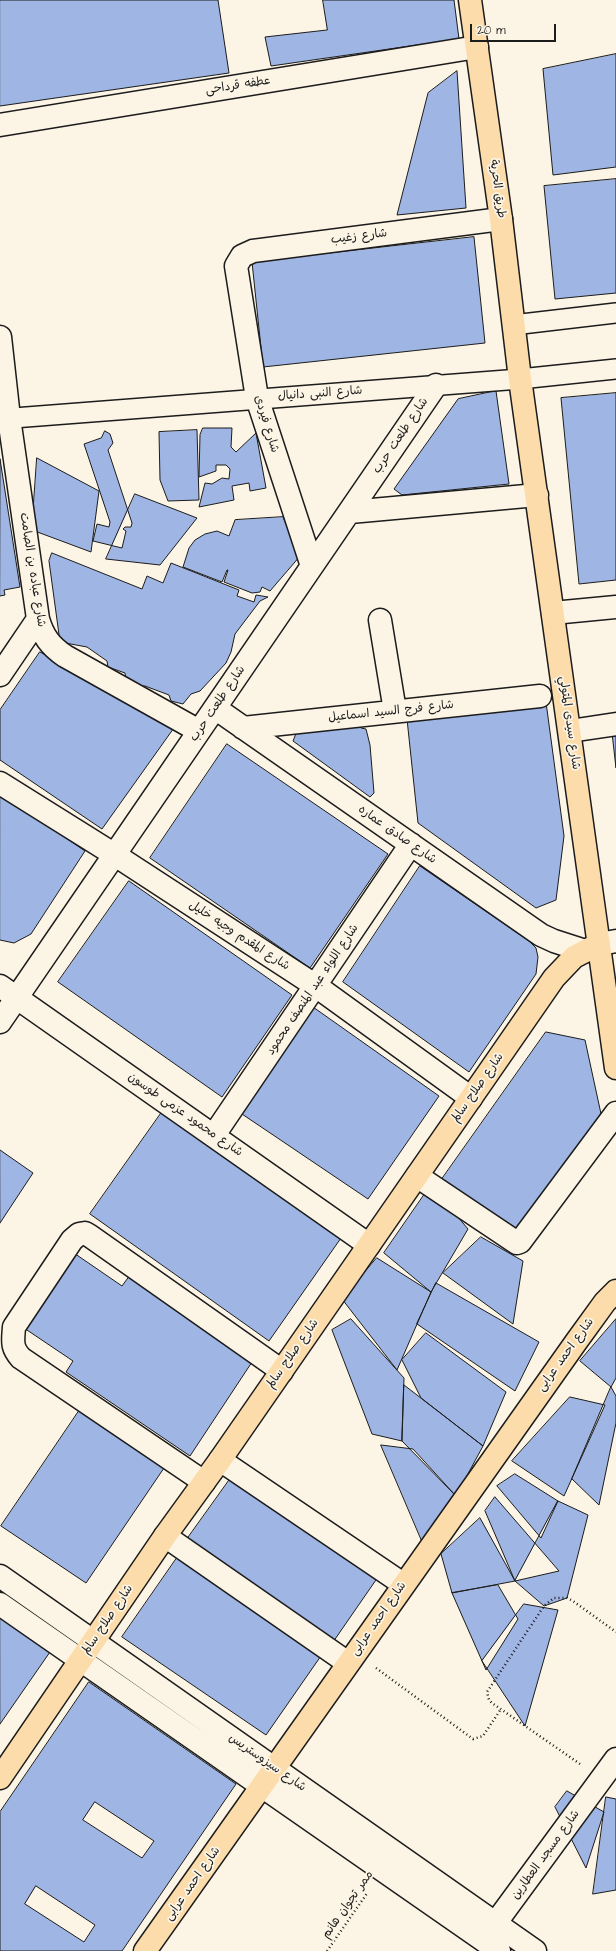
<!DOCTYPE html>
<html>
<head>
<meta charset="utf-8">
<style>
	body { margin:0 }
	#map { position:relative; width:616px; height:1951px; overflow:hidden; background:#fcf5e5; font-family:"Architects Daughter",sans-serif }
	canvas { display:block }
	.scale { position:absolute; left:470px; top:24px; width:86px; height:18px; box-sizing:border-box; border:2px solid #1c1c1c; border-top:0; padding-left:5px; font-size:12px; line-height:14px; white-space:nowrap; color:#1c1c1c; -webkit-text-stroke:3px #fcf5e5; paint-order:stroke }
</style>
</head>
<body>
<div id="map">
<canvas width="616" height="1951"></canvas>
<div class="scale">20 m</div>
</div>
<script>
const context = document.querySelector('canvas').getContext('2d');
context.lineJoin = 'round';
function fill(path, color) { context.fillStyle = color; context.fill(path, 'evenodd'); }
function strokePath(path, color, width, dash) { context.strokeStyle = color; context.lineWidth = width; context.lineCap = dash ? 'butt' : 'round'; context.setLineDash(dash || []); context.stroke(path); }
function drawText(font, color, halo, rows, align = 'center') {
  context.font = font + ' "Architects Daughter","Playpen Sans Arabic",sans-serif'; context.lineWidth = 3.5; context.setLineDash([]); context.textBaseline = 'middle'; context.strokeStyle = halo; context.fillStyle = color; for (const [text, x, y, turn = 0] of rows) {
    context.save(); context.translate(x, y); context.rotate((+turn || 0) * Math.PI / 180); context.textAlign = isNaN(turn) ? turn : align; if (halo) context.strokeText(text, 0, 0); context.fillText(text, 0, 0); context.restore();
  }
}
const building = new Path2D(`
	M0,0H218L229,73L0,106Z
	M323,0H454L459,39L271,66L265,37L327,30Z
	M616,54V167L553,175L543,69Z
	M457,71L466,208L397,215L428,93Z
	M616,179V293L555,299L544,186Z
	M474,237L485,343L263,367L252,262Z
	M496,391L509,484L402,495L394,489L458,399Z
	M616,393V580L579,584L561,398Z
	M203,428H232L231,447L236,452L256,433L266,488L250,491L249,483L232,486L234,500L199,507L205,483L212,484L222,478L229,479L230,469L226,465H216V471L199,477L200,435Z
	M197,430L199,500L168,501L160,480L159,432Z
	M105,431L110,434L113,443L108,450L132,523L131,527H125L123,529L126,531L122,548L93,541L97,524L109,527L110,522L84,444L101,438Z
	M37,458L99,491L91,552L32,530Z
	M0,459L20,587L4,590L5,595L0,596Z
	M135,494L197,518L160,565L106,559Z
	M283,517L295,546L307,548L270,591L262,587L260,592L252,593L224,582L228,570H227L222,582L183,567L189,548L195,540L205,534L217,531L229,536L235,520Z
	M52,553L142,589L147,576L163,583L171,563L239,590L237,596L254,602L256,595L268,597L260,601L235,634L231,652L226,663L200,691L191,694L183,704L171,701L169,695L145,686H137L126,680L125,673L108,667L107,661L87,647L60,642L49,561Z
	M40,652L176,725L102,829L0,760V710Z
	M546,702L564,836L556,900L536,908L418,823L407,719Z
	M360,725L361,728L366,729L370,745L374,793L370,797L293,741L297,731Z
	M616,732V768L612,733Z
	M227,744L388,854L310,968L150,858Z
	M0,793L85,851L31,934L14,943L0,940Z
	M420,866L529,941L536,948L538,957L536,974L469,1072L343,982Z
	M129,881L292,995L222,1097L58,982Z
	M313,1007L439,1096L368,1199L239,1112Z
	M546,1032L585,1040L603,1123L521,1234L442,1179Z
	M162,1112L341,1238L269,1341L90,1214Z
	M0,1150L33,1173L0,1223Z
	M431,1185L468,1229L431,1292L384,1253Z
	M481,1237L523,1261L513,1324L443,1273Z
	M71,1251L122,1286L130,1275L254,1359L190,1456L66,1372L73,1361L21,1326Z
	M377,1258L431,1292L397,1370L342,1299Z
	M436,1283L539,1342L515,1391L417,1324Z
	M351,1319L404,1378L402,1441L372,1434L332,1330Z
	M616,1319V1378L611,1387L580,1361Z
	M426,1333L506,1392L483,1446L421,1398L402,1360Z
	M404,1385L483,1446L456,1496L402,1441Z
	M611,1387L616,1396V1423L599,1505L572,1479Z
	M570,1397L605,1405L564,1496L512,1461Z
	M79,1411L164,1468L86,1583L1,1526Z
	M381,1445L413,1449L456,1496L422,1541Z
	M515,1474L558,1501L541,1538L497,1486Z
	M233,1475L378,1577L331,1645L185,1542Z
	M495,1497L559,1571L515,1581L485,1511Z
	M558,1501L588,1515L567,1598L544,1606L515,1581Z
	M480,1518L515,1581L452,1593L441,1554Z
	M179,1555L323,1653L266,1735L122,1637Z
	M498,1585L518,1619L486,1670L452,1593Z
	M524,1604L558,1610L525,1726L482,1661Z
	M0,1616L50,1652L0,1724Z
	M89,1682L236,1784L122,1951H0V1812ZM95,1802L154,1841L142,1858L83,1820ZM36,1886L95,1925L84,1942L25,1904Z
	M567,1791L604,1812L586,1868L555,1807Z
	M606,1797L616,1799V1890L593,1894Z`);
fill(building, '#9fb5e3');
strokePath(building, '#1c1c1c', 1);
const pedestrian = new Path2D(`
	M513,325L616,313
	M0,419L520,379L616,369`);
const minor = new Path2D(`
	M0,125L477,47
	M0,337L9,418L38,619C43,636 50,646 65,656L199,731
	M350,512L537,495
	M312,566L257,398L236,266L242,256L253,251L501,219
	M553,613L616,607
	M380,620L395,711
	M0,675L38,619
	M215,708L541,935L554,941L585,951
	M243,728L540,696
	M570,731L616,724
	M0,783L115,855L316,986L471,1098
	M0,986L369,1245
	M0,1022L436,385
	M214,1135L411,844
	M417,1176L517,1243L520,1242L616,1113
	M220,1460L403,1584
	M204,1482L21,1358C11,1347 13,1341 14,1327L72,1240L79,1234L85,1233L90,1236L282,1371
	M165,1536L348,1663
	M0,1576L535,1951
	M0,1604L499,1951
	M486,1936L616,1759`);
const tertiary = new Path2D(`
	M599,944L616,941`);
const primary = new Path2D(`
	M470,0L501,219L520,379L616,1068
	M0,1778L165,1536L220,1460L554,978L574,957L599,944
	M145,1951L576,1342L605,1302L616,1291`);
strokePath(pedestrian, '#1c1c1c', 22);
strokePath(minor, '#1c1c1c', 25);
strokePath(tertiary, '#1c1c1c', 25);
strokePath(primary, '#1c1c1c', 25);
strokePath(new Path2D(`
	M376,1668L473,1739L483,1736L501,1709
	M580,1764L492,1703L489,1700L487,1692L544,1606L554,1598H567L573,1601L616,1632
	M327,1951L368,1892`), '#1c1c1c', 2.5, [1, 3]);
strokePath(pedestrian, '#fcf5e5', 19);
strokePath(minor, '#fcf5e5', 22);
strokePath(tertiary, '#fcf5e5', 22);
strokePath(primary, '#fddcac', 22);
drawText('12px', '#1c1c1c', '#fcf5e5', [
	["عطفه قرداحى",238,86,-9],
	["طريق الحرية",497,189,82],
	["شارع زغيب",359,237,-7],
	["شارع النبى دانيال",320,394,-4],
	["شارع فيردى",266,424,73],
	["شارع طلعت حرب",401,436,-56],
	["شارع عباده بن الصامت",32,570,81],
	["شارع طلعت حرب",218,704,-56],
	["شارع فرج السيد اسماعيل",391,712,-6],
	["شارع سيدى المتولي",569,723,82],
	["شارع صادق عماره",397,835,35],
	["شارع المقدم وجيه خليل",239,936,33],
	["شارع اللواء عبد المنصف محمود",313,990,-56],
	["شارع صلاح سالم",478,1088,-55],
	["شارع محمود عزمى طوسون",185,1115,35],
	["شارع صلاح سالم",293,1354,-55],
	["شارع احمد عرابى",566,1355,-54],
	["شارع احمد عرابى",379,1619,-55],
	["شارع صلاح سالم",108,1620,-56],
	["شارع سيزوستريس",267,1763,35],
	["شارع مسجد العطارين",546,1855,-54],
	["شارع احمد عرابى",193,1884,-55],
	["ممر تجوان هانم",348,1905,-55]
]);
</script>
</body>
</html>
